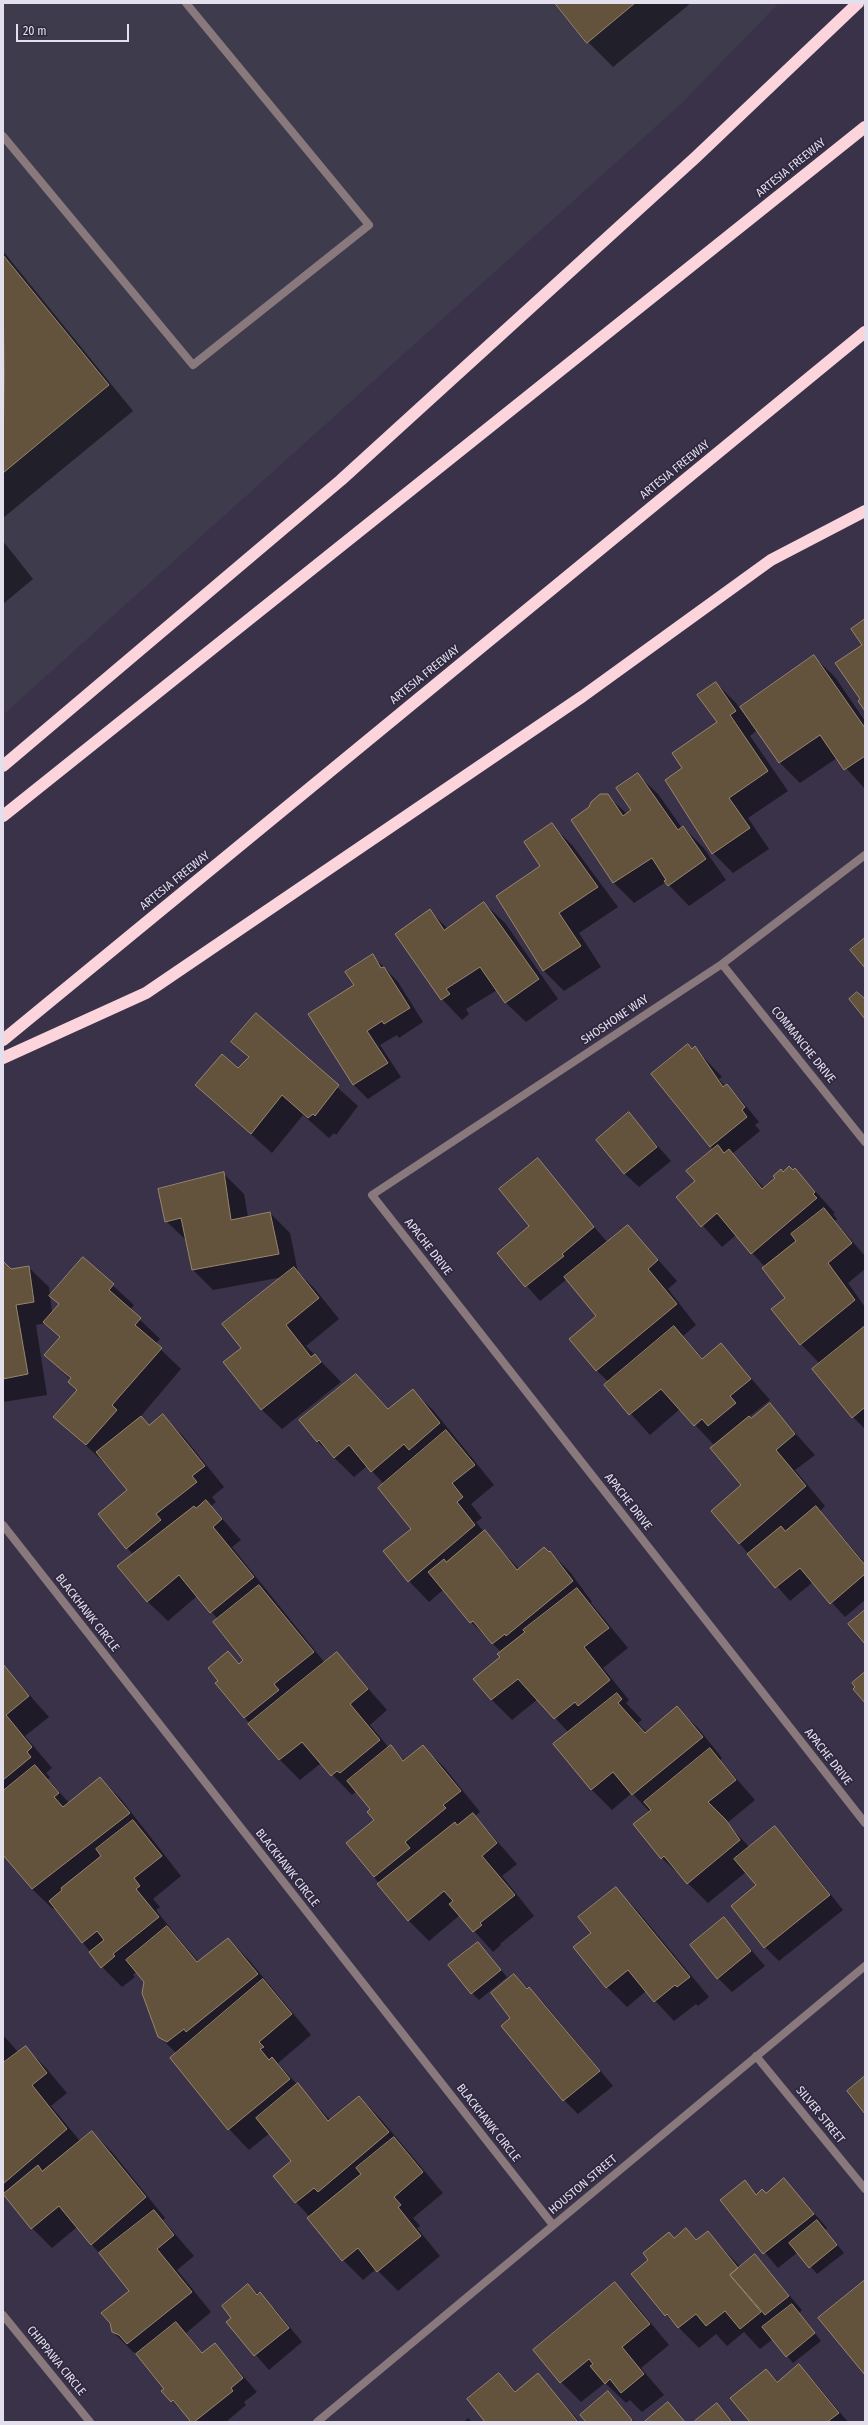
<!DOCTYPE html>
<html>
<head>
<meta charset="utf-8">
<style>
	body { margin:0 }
	#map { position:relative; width:868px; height:2425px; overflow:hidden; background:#393249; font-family:"Fira Sans Condensed",sans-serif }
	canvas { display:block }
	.frame { position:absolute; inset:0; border:4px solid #e3dfed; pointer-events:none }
	.scale { position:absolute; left:16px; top:24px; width:113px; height:18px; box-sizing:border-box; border:2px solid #e3dfed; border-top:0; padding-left:5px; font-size:12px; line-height:14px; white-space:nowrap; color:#e3dfed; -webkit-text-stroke:3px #2f283e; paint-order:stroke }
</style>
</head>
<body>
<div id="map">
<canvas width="868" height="2425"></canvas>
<div class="frame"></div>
<div class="scale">20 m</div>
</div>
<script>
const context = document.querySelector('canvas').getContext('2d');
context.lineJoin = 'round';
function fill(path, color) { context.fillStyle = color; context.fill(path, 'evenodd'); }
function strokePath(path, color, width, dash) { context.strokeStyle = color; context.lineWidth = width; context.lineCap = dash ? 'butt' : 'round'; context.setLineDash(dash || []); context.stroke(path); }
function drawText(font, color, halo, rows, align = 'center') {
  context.font = font + ' "Fira Sans Condensed",sans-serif'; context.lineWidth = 3.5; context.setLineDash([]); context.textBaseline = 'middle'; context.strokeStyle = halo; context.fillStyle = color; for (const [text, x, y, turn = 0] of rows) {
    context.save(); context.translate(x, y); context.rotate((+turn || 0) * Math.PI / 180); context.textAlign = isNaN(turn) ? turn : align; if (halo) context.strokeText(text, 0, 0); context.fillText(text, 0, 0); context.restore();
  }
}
fill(new Path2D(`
	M3,3H779L681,104L3,715Z`), '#3e3b4d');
fill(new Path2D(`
	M556,3H691L613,67L588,42Z
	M3,251L133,411L3,518V376L6,374L3,371Z
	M3,541L33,579L3,604Z
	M814,657L835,677L865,721V789L837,758L800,783L780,763L742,707Z
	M716,683L736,703L756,731L750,736L788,791L748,818L769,849L733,873L713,853L691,821L694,819L683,768L718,722Z
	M637,774L658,794L682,828L683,827L703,847L726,880L689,906L666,882L634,903L614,883L572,820L607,795L627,814L632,811Z
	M552,825L572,845L618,907L579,933L601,967L564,991L544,971L498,896L542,866Z
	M484,903L505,923L558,999L526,1022L505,1002L497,990L466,1009L469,1014L462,1020L442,999L397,934L429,910L448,929Z
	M373,956L398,982L423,1022L399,1038L397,1035L380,1045L401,1077L368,1099L354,1085L309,1014L355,985Z
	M256,1014L358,1106L336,1135L334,1133L329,1138L303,1115L272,1153L196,1085L239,1069L249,1058L233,1042Z
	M695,1048L722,1077L719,1079L725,1087L727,1085L741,1100L759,1122L755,1125L760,1131L732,1154L764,1188L783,1173L795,1169L835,1213L833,1214L837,1219L835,1221L865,1256V1269L848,1283L865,1307V1429L853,1417L820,1364L801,1344L786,1298L765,1267L736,1235L722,1247L677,1197L696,1181L714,1150L710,1146L692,1050Z
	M629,1114L671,1161L639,1187L624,1173Z
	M537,1160L608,1243L628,1226L677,1281L668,1289L696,1325L683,1336L703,1359L721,1344L770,1400L750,1416L752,1419L769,1404L815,1455L795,1470L825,1506L820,1511L865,1563V1600L845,1617L813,1582L790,1601L739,1543L742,1486L715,1446L680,1409L650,1435L605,1385L609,1382L596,1370L597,1316L567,1279L540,1301L498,1253L530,1226Z
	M223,1173L244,1194L248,1217L270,1213L290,1233L298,1272L314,1288L339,1319L306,1346L341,1382L282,1429L261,1409L242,1348L283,1277L213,1290L193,1270L187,1241L166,1221Z
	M83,1258L134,1305L130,1310L160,1339L155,1344L181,1369L141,1416L150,1426L163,1416L183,1436L224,1487L212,1497L216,1502L211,1506L241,1540L232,1547L325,1663L337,1653L387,1710L370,1725L389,1748L390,1746L405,1761L422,1746L443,1766L480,1812L475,1816L517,1864L502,1876L534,1916L500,1944L501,1945L493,1952L460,1915L429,1941L409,1921L347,1843L375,1820L372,1809L357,1791L352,1795L321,1763L300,1780L280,1760L216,1683L219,1681L228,1653L240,1664L244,1660L218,1619L197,1596L168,1621L147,1601L133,1554L127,1548L128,1490L107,1465L55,1417L78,1391L71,1380L46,1355L61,1338L46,1323L36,1325L47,1395L3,1402V1263L11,1270L28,1267L49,1287L52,1312L59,1304Z
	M356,1375L389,1409L412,1390L433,1410L494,1485L471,1504L482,1518L476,1522L484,1532L519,1569L550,1552L570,1572L592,1602L591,1603L628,1648L603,1668L629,1700L626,1703L642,1720L638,1723L647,1733L677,1708L698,1728L722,1758L720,1760L755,1800L727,1823L750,1848L775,1828L789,1842L843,1910L779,1961L765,1947L757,1886L746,1872L708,1903L662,1858L650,1812L632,1793L612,1810L591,1789L569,1733L538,1699L512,1720L492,1700L475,1679L502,1657L501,1652L471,1622L444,1589L429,1602L409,1581L385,1552L412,1529L384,1484L367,1466L354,1477L317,1441Z
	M3,1665L49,1717L25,1736L52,1768L46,1773L50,1777L48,1779L69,1803L100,1778L120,1798L181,1876L153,1899L160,1907L156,1910L178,1938L199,1962L228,1939L248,1959L311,2035L278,2063L282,2068L330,2120L359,2097L379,2117L443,2193L413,2218L420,2226L417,2228L440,2256L398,2291L376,2269L363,2280L343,2260L310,2217L296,2202L292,2161L270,2133L249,2150L229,2129L171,2058L176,2053L159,2036L145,1982L137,1971L133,1975L135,1977L122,1987L102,1967L55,1907L53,1909L32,1889L3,1853Z
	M616,1889L636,1909L709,1997L698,2006L696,2004L674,2021L646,1991L627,2007L607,1987L592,1933Z
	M724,1918L765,1966L732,1992L718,1978Z
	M478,1943L507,1977L479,2000L472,1993Z
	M514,1975L543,2002L613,2086L578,2114L564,2100L511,2018Z
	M3,2035L19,2053L26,2048L46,2068L67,2093L51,2106L80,2141L92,2132L112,2152L165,2218L163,2220L194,2256L177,2270L211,2312L186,2333L203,2353L215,2344L257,2392L244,2402L246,2405L226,2422H192L163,2391L165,2389L138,2354L133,2352L112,2331L131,2291L77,2227L52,2248L32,2228L3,2190Z
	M784,2179L827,2228L825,2230L844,2253L817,2274L798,2252L778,2268L721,2201L744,2182L757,2195L766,2194Z
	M686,2229L698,2241L708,2232L741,2268L755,2256L802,2310L799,2313L821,2341L793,2363L773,2339L760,2349L744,2332L727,2346L716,2334L699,2348L666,2315L674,2239Z
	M615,2283L635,2304L669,2345L641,2368L664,2395L642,2412L630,2400L626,2403L605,2383L581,2402L561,2382Z
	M248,2285L274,2308L302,2342L269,2370L227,2322L232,2318Z
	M799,2366L813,2380L848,2422H751L766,2370L779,2382Z
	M499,2374L517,2392L538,2375L580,2422H487Z
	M608,2393L615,2400L634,2422H588Z
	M717,2405L734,2422H697Z
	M468,2418L472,2422H464Z`), '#0007');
const building = new Path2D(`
	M555,3H635L587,43Z
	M3,255L109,385L3,473L4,374Z
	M865,619V711L858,701L860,699L835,663L862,645L851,629Z
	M814,655L865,728V756L844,770L820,735L779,763L740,707Z
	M716,682L736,711L730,715L768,771L729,798L750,828L712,854L665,780L682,768L672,753L717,722L697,695Z
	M638,773L678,830L683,826L706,859L668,886L664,881L666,880L652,858L613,883L571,820L589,807L591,802L600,794H608L623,816L631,810L616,788Z
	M552,823L598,887L559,913L581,946L543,971L496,896L540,866L524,842Z
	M484,902L539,979L505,1003L480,967L446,989L450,994L441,1000L395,934L430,909L444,930Z
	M865,938V968L850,950Z
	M373,954L381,968L384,967L410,1008L384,1024L382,1021L367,1031L388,1063L353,1085L308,1014L354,985L345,972Z
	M857,992L865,999V1019L849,999Z
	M256,1013L339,1085L315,1116L313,1114L308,1118L282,1095L251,1134L195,1085L222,1054L238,1068L249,1057L231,1042Z
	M688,1044L692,1049L695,1046L723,1087L727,1084L745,1107L742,1110L747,1117L710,1147L651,1074Z
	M629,1112L657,1147L624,1174L596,1140Z
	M718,1145L724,1153L729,1149L762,1189L775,1178L773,1176L781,1169L783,1172L789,1166L793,1170L795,1168L815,1192L813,1194L817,1198L751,1254L717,1213L701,1227L676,1197L695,1181L686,1171Z
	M538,1158L594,1227L562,1254L564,1256L525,1287L497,1253L529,1226L499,1189Z
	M224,1172L231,1220L270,1212L279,1254L192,1270L181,1218L165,1222L158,1189Z
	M824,1208L852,1243L828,1263L855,1300L800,1345L771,1309L785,1298L762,1268L796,1241L791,1234Z
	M628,1225L658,1260L648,1269L677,1304L596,1371L569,1339L596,1316L564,1277Z
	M83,1257L114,1284L109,1290L141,1318L135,1325L162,1348L112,1405L117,1410L86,1445L53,1417L77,1390L68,1382L71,1378L44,1355L60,1337L43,1322L59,1304L49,1296Z
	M3,1261L11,1269L29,1266L34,1302L16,1305L28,1374L3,1379Z
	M294,1267L319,1298L286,1325L311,1357L315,1354L321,1362L261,1410L223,1362L241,1348L222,1324Z
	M674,1326L702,1359L721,1343L751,1379L730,1396L736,1403L708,1426L702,1419L694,1426L661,1389L629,1415L604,1385Z
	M865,1326V1407L852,1418L812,1369Z
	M356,1374L388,1409L413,1389L440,1423L409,1450L404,1444L371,1472L349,1445L334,1458L319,1440L317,1442L299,1420Z
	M770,1403L795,1434L776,1450L806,1486L739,1544L711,1511L741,1485L710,1448L749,1416L751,1418Z
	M163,1414L205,1466L192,1476L197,1482L156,1514L161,1520L126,1549L98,1514L127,1490L96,1452L141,1416L149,1425Z
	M446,1430L475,1465L452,1483L463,1497L457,1502L475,1525L408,1582L383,1551L411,1529L378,1488Z
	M206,1500L222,1519L213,1527L254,1577L210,1613L179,1575L147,1602L117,1566L194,1506L196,1508Z
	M816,1506L865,1565V1574L830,1604L800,1568L775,1588L747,1554L781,1526L785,1531Z
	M485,1530L517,1570L544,1547L549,1552L550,1551L573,1581L506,1636L505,1634L492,1644L473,1621L470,1623L428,1572L444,1559L446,1562Z
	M259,1585L314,1652L274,1684L279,1690L244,1718L215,1683L218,1681L208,1668L228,1651L239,1664L243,1660L213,1622Z
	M577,1588L609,1628L584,1647L610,1680L578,1706L575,1702L554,1719L518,1679L491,1700L473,1679L500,1657L497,1654L525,1632L523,1630Z
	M865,1610V1644L848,1624Z
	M337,1652L368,1689L350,1704L380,1740L340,1773L337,1771L331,1776L302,1742L279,1760L248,1724Z
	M3,1664L29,1696L6,1715L32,1747L27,1752L31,1757L3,1780Z
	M865,1672V1703L853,1689L855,1687L852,1683Z
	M617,1693L622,1699L618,1703L645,1733L677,1706L703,1737L632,1795L613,1772L591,1790L553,1744Z
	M391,1745L403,1761L423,1745L461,1791L443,1805L446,1808L405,1842L410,1848L374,1877L346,1843L374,1820L367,1812L370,1809L347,1781Z
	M710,1748L736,1780L708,1802L726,1820L740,1840L687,1884L664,1856L661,1859L633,1824L651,1810L644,1802Z
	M35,1765L59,1793L54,1797L63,1807L100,1777L130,1813L32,1889L3,1855V1791Z
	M473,1813L497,1843L482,1856L515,1895L480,1923L482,1925L473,1932L449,1904L453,1901L444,1891L408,1921L377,1884L455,1822L457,1825Z
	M133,1820L162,1856L134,1878L140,1886L136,1889L159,1917L113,1954L115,1956L101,1968L89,1952L104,1940L97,1931L82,1943L49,1901L62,1890L61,1888L101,1856L96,1849Z
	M775,1826L830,1895L764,1948L731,1906L756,1885L734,1859Z
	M616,1887L690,1977L677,1987L675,1985L654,2002L628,1970L606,1988L573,1947L591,1933L578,1917Z
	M724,1917L751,1951L717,1979L690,1945Z
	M167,1926L197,1962L228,1938L258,1974L186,2032L184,2029L167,2042L158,2037L142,1993L144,1982L126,1960Z
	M478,1942L501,1970L471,1994L448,1965Z
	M514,1974L527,1989L529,1987L600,2071L563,2101L501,2026L510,2018L491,1993Z
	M263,1979L292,2014L259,2042L264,2047L260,2049L269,2060L272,2057L290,2079L228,2130L170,2058Z
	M26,2046L47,2073L32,2085L67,2129L3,2184V2063Z
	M865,2076V2114L847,2091Z
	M298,2083L328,2121L359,2096L389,2132L318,2192L314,2188L295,2203L273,2176L291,2161L256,2118Z
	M92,2131L146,2197L91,2245L59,2206L31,2229L3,2194L38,2165L42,2171Z
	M394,2137L423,2172L394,2197L401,2205L398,2207L421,2236L377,2272L358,2248L342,2261L307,2218L361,2174L356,2168Z
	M784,2178L814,2214L763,2254L720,2200L745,2180L756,2195L762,2189L766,2193Z
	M154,2210L174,2235L157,2249L192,2292L127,2344L119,2335L112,2332L110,2323L101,2313L129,2291L99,2253Z
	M817,2220L837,2245L809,2268L789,2243Z
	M686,2228L696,2240L708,2231L738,2268L730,2275L761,2312L740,2329L725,2311L706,2326L696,2314L678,2328L667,2314L665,2316L631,2274L648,2260L643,2253L669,2232L674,2238Z
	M755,2254L789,2296L765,2315L730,2275Z
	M865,2280V2375L818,2318Z
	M615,2282L650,2324L622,2347L644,2374L621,2393L610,2379L605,2384L590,2366L593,2364L589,2359L560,2383L533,2350Z
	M248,2284L257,2295L260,2292L289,2328L254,2356L226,2322L231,2318L222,2306Z
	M792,2304L815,2333L786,2357L762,2327Z
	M176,2322L202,2353L215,2343L243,2378L231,2388L233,2391L194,2422H191L173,2400L171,2402L161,2391L164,2389L136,2354Z
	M799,2364L839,2413L827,2422H750L730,2398L766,2369L777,2382Z
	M499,2373L515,2392L538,2373L578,2422H485L467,2399Z
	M608,2391L632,2420L629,2422H586L580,2415Z
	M668,2402L685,2422H644Z
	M717,2403L732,2422H696L695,2421Z`);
fill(building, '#63533c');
strokePath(building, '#97866d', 1);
strokePath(new Path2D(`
	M3,136L193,365L369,225L186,3`), '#89797c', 8);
strokePath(new Path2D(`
	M865,855L722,964L372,1195L865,1823
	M722,964L865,1142
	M3,1525L553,2225
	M756,2056L865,2189
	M3,2315L90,2422
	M317,2422L865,1966`), '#89797c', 8);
strokePath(new Path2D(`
	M3,766L341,480L696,157L858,3
	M3,816L865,127
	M3,1040L865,332
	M3,1058L146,993L583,696L771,560L865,511`), '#fcd4dc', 12);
drawText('12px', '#e3dfed', '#2f283e', [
	["ARTESIA FREEWAY",791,168,-39],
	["ARTESIA FREEWAY",675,470,-39],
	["ARTESIA FREEWAY",425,675,-39],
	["ARTESIA FREEWAY",175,881,-39],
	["SHOSHONE WAY",615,1020,-34],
	["COMMANCHE DRIVE",803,1045,51],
	["APACHE DRIVE",428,1247,52],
	["APACHE DRIVE",628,1502,52],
	["BLACKHAWK CIRCLE",87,1613,52],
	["APACHE DRIVE",828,1757,52],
	["BLACKHAWK CIRCLE",287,1868,52],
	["SILVER STREET",820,2115,51],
	["BLACKHAWK CIRCLE",488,2123,52],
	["HOUSTON STREET",583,2185,-40],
	["CHIPPAWA CIRCLE",56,2361,51]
]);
</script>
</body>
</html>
